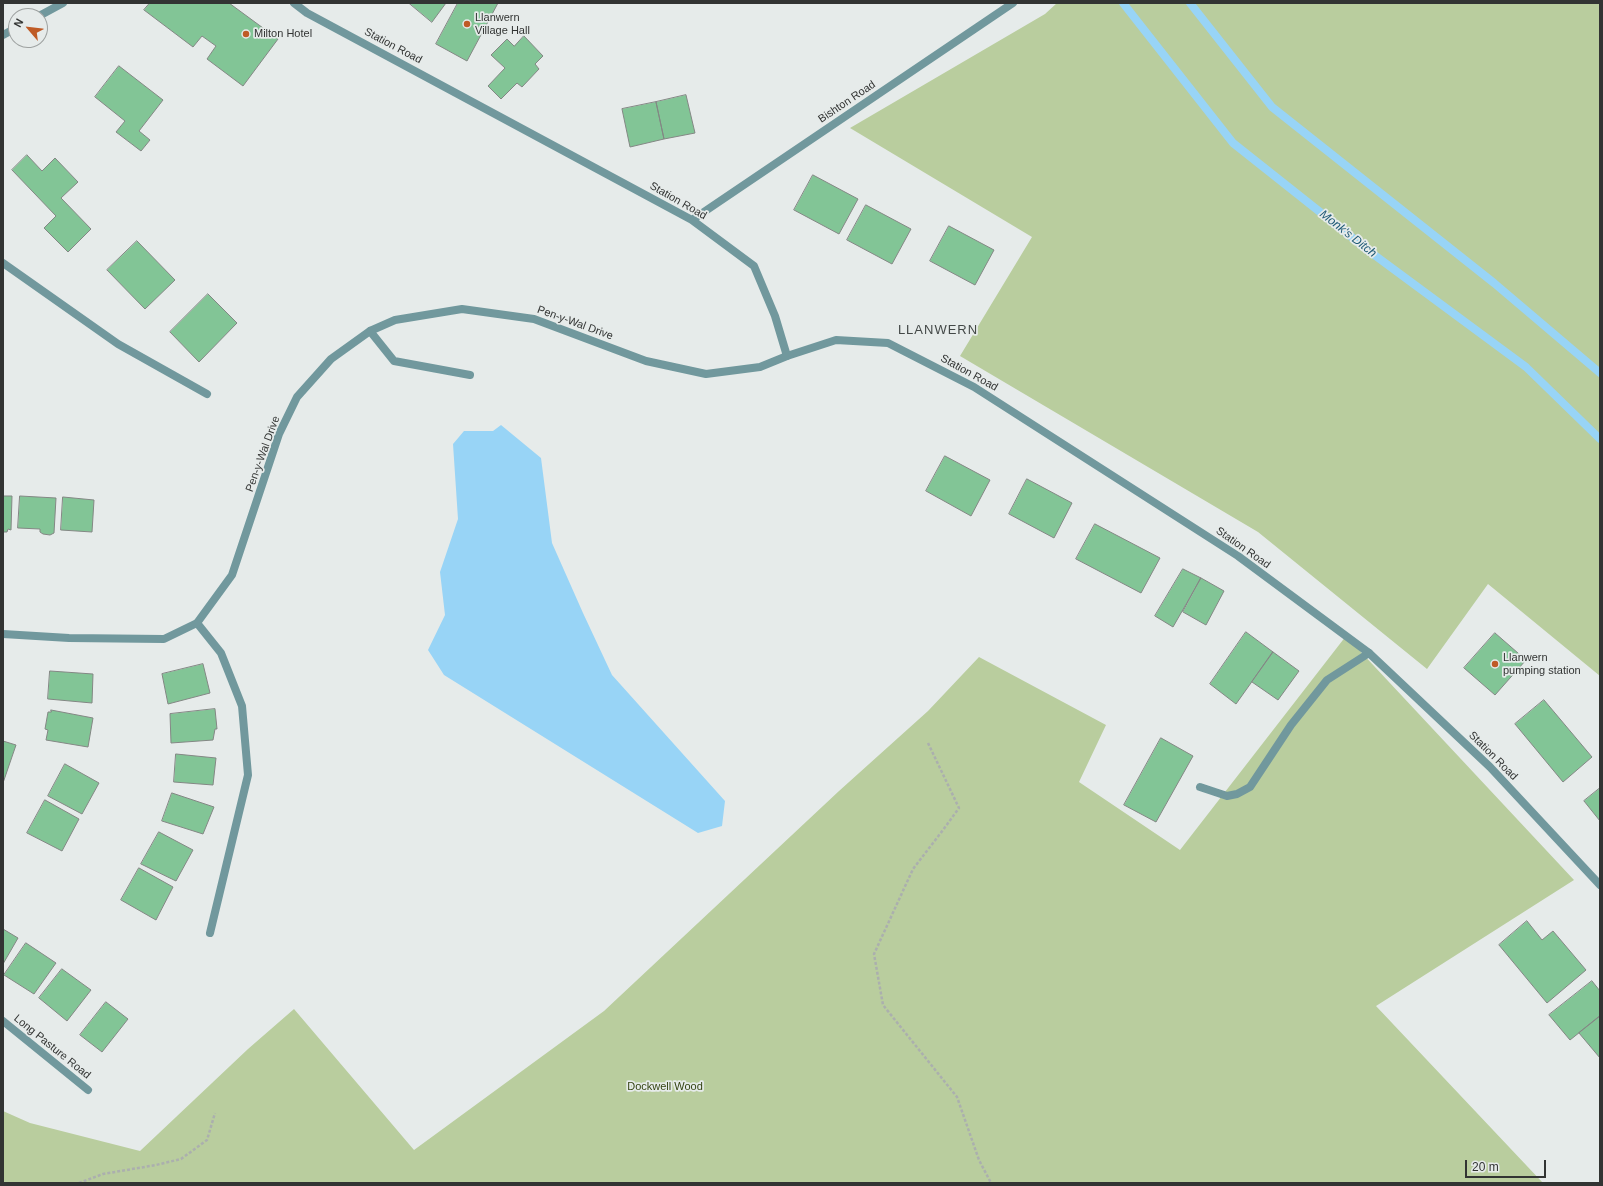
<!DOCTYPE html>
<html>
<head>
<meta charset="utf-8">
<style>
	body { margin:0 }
	#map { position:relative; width:1603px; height:1186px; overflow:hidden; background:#e6ebea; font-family:Helvetica,sans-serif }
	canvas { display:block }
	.frame { position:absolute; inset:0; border:4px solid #323433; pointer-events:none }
	.north { position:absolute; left:8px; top:8px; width:40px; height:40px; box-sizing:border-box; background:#e6ebea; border:1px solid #9ea2a1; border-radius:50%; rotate:298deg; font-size:11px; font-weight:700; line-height:16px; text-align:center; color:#323433 }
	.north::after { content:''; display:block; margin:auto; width:14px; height:18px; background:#bf5b26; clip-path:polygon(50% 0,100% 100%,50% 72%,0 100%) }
	.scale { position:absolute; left:1465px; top:1160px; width:81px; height:18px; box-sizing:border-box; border:2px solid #323433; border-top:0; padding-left:5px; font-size:12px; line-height:14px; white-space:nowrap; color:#323433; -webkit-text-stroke:3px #e6ebea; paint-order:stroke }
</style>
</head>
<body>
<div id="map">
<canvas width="1603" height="1186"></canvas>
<div class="frame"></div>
<div class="north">N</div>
<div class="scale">20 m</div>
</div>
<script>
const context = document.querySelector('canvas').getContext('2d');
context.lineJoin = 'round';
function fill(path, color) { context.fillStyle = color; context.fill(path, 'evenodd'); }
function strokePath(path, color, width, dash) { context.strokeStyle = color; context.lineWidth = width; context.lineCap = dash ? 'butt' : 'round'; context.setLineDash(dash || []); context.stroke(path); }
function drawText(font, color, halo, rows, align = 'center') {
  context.font = font + ' Helvetica,sans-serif'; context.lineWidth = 3.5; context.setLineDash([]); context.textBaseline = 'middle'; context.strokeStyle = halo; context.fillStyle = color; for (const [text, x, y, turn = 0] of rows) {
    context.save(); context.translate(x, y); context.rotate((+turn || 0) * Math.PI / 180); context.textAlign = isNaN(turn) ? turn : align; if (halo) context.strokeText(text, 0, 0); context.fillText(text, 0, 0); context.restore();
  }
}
fill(new Path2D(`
	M1057,3H1600V676L1488,584L1427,669L1258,532L960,356L1032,237L850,128L1045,14Z
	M1346,636L1574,880L1376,1006L1543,1183H3V1111L30,1123L140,1151L248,1049L294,1009L414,1150L604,1011L839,791L928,711L979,657L1106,725L1079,782L1180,850Z`), '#b9cd9e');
fill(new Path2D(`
	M501,425L541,458L552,543L583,613L612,675L725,801L722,826L698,833L444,675L428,650L445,615L440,572L458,519L453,444L464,431H493Z`), '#98d4f6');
strokePath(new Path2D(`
	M1123,3L1233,143L1373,254L1526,367L1600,439
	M1190,3L1272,107L1494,283L1600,373`), '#98d4f6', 8);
const building = new Path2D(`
	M150,3H229L278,39L243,86L207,59L216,46L202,36L193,47L144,10Z
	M409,3H446L432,22Z
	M458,3H498L467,61L436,44Z
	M524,36L543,56L535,64L539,69L522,87L517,83L501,99L488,86L505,68L491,55L507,39L514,46Z
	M119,66L163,100L139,131L150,140L141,151L116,132L125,121L95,97Z
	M686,95L695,133L664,139L656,102Z
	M656,102L664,139L630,147L622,109Z
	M27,155L42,171L55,158L78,182L61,198L91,229L68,252L44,228L56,216L12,170Z
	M813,175L858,199L839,234L794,210Z
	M866,205L911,229L892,264L847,240Z
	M949,226L994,250L975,285L930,261Z
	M137,241L175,280L145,309L107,270Z
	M208,294L237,323L199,362L170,332Z
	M945,456L990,480L971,516L926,491Z
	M1027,479L1072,503L1054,538L1009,514Z
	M3,496H12L11,530L8,529L7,532H3Z
	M20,496L56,498L54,533L50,535L43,534L40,532V529L18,528Z
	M63,497L94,500L92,532L61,530Z
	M1095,524L1160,558L1141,593L1076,559Z
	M1183,569L1201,578L1173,627L1155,616Z
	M1201,578L1224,591L1206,625L1183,612Z
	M1246,632L1273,652L1236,704L1210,684Z
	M1495,633L1526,660L1495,695L1464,668Z
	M1273,652L1299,671L1278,700L1252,682Z
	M203,664L210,693L168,704L162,674Z
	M50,671L93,674L92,703L48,699Z
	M1544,700L1592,757L1563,782L1515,724Z
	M215,709L217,729H215L213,740L171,743L170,714Z
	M51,710L93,718L88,747L46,740L48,730L45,729L48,712H51Z
	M1161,738L1193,756L1156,822L1124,805Z
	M3,741L16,745L3,783Z
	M176,754L216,758L213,785L174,782Z
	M65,764L99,783L82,814L48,796Z
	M1600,788V821L1584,801Z
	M172,793L214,807L203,834L162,821Z
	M45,800L79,819L62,851L27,833Z
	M159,832L193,850L176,881L141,864Z
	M139,868L173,887L156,920L121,900Z
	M1527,921L1542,940L1553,931L1586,970L1547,1003L1499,945Z
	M3,929L18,938L3,964Z
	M26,943L56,963L34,994L4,975Z
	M62,969L91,990L67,1021L39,998Z
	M1592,981L1600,991V1016L1570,1040L1549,1015Z
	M106,1002L128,1019L102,1052L80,1035Z
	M1600,1016V1058L1579,1033Z`);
fill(building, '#82c596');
strokePath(building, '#838784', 1);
strokePath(new Path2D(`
	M928,743L959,808L943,830L913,869L874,954L883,1005L957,1097L979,1160L991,1183
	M79,1183L103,1174L156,1165L181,1159L207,1140L215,1113`), '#abafae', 2.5, [3, 2]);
strokePath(new Path2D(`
	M3,263L118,344L207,394
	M370,331L394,361L470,375
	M1200,787L1227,796L1237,794L1250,787L1291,725L1327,680L1369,653`), '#71989d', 8);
strokePath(new Path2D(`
	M787,356L836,340L888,343L974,387L1238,556L1369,653L1490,767L1600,885
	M197,623L221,653L242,706L248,775L210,933
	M3,1021L88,1090`), '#71989d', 8);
strokePath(new Path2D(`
	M39,16L63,3
	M3,35L16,28
	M692,220L1013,3
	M3,634L69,638L164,639L197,623L232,575L279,434L297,397L331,359L370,331L395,320L462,309L534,319L646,361L706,374L760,367L787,356L775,316L754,266L692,220L307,13L294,3`), '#71989d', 8);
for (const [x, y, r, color] of [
	[467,24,4,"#bf5b26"],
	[246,34,4,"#bf5b26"],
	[1495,664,4,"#bf5b26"]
]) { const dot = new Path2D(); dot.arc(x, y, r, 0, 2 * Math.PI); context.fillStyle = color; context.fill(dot); strokePath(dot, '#e6ebea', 1.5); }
drawText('11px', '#323433', '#e6ebea', [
	["Llanwern",475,18],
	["Village Hall",475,31],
	["Milton Hotel",254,34],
	["Llanwern",1503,658],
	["pumping station",1503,671]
], 'left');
drawText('11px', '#323433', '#e6ebea', [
	["Station Road",393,46,28],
	["Bishton Road",847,102,-34],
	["Station Road",678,201,30],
	["Pen-y-Wal Drive",575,323,20],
	["Station Road",969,373,29],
	["Pen-y-Wal Drive",263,454,-70],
	["Station Road",1243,548,35],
	["Station Road",1493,756,45],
	["Long Pasture Road",52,1047,39]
]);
drawText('11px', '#344413', '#e6ebea', [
	["Dockwell Wood",665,1087]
]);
drawText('italic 12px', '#1f5a76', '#e6ebea', [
	["Monk's Ditch",1348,234,38]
]);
context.letterSpacing = '1px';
drawText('13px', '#434847', '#e6ebea', [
	["LLANWERN",938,330]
]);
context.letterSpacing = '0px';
</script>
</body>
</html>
